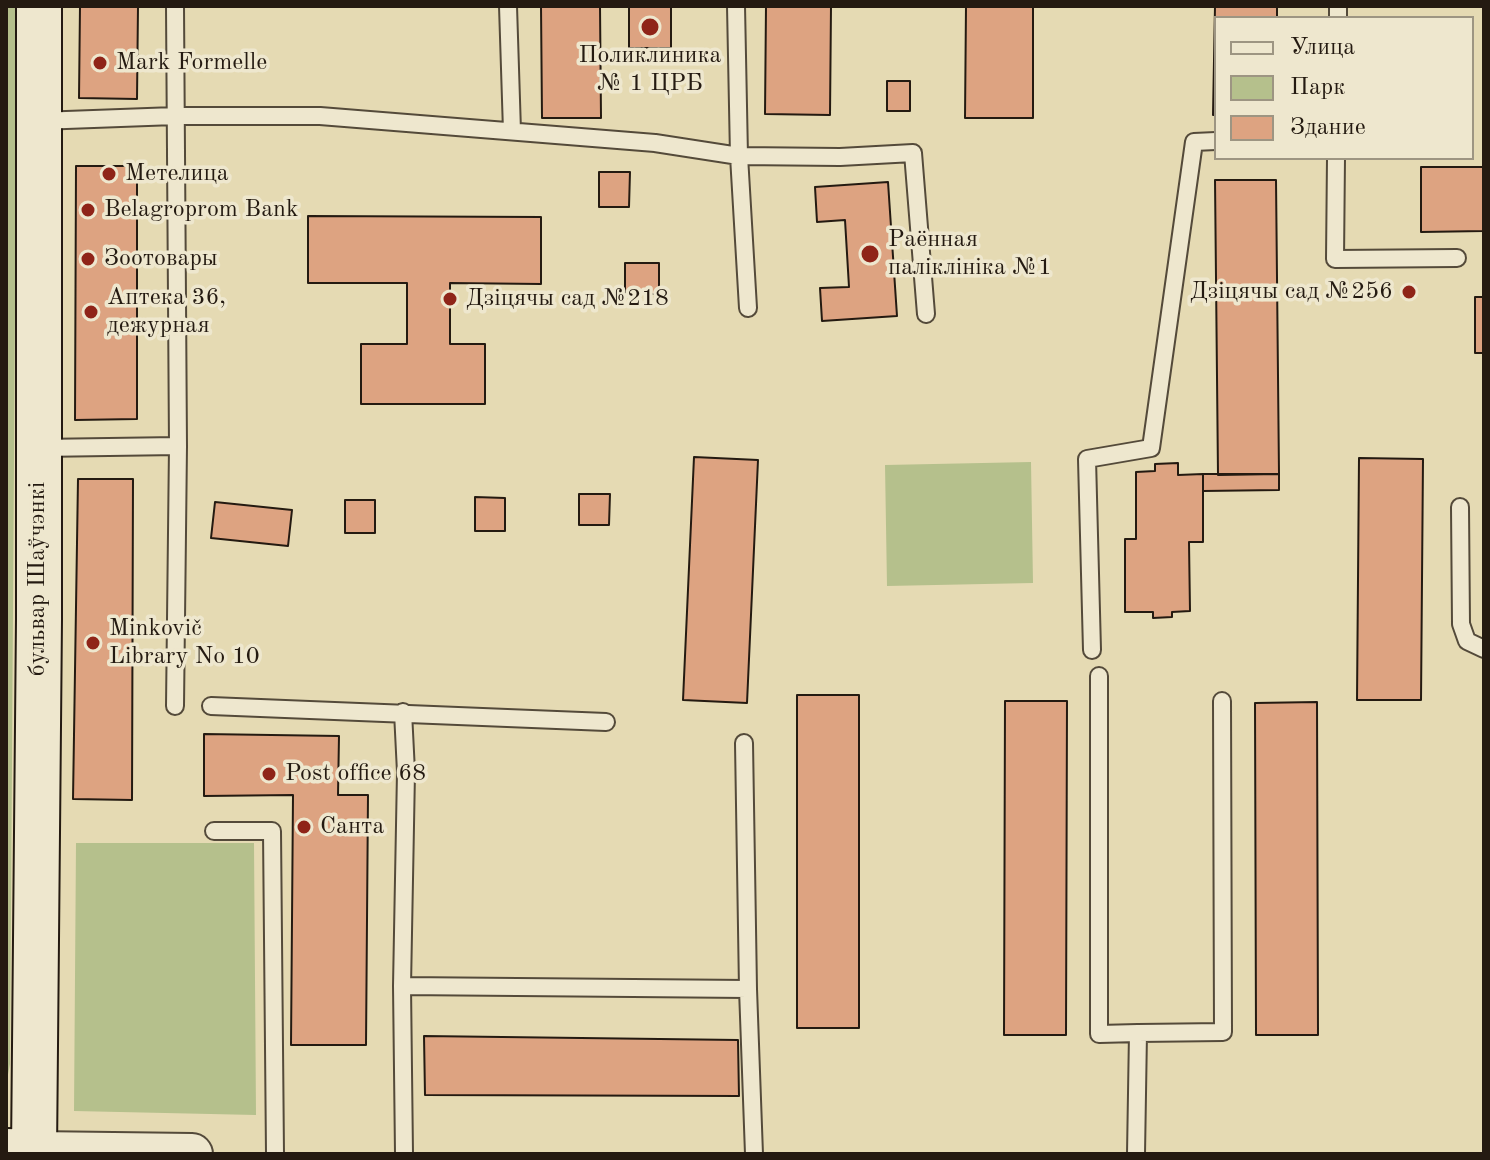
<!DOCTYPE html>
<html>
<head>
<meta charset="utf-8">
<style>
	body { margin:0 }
	#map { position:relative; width:1490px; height:1160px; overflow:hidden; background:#e5dab3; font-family:"Old Standard TT",serif }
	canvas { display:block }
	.frame { position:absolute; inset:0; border:8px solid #241a11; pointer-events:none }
	.legend { position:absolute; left:1214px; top:16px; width:260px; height:144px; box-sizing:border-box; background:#eee7ce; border:2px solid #9d9582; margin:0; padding:10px 14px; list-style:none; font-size:24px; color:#241a11 }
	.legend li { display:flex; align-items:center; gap:16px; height:40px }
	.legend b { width:40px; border:2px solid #9d9582 }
</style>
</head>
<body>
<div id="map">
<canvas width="1490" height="1160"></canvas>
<div class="frame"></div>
<ul class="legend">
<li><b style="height:10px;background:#eee7ce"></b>Улица</li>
<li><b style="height:22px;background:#b5c08c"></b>Парк</li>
<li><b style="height:22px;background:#dda381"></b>Здание</li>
</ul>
</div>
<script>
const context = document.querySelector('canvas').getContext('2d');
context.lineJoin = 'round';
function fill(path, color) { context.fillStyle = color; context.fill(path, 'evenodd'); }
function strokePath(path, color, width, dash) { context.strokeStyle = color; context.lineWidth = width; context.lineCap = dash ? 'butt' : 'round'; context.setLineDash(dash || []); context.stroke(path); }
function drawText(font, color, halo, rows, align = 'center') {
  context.font = font + ' "Old Standard TT",serif'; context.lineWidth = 7; context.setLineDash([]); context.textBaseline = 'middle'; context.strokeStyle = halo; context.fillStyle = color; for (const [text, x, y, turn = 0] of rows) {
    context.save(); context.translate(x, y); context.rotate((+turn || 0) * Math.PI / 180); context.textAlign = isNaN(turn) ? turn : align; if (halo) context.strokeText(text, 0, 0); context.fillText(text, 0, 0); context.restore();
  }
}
fill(new Path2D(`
	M6,6H17L10,1064L6,1085Z
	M1031,462L1033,583L887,586L885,465Z
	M76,843H254L256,1115L74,1111Z`), '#b5c08c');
const building = new Path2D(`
	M80,6H138L137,99L79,98Z
	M541,6H600L601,118H542Z
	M629,6H671V48H629Z
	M766,6H831L830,115L765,114Z
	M966,6H1033V118H965Z
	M1215,6H1277V18H1216V115H1213Z
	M887,81H910V111H887Z
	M76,166H137V419L75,420Z
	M1421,167H1484V231L1421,232Z
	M599,172H630L629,207H599Z
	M1215,180H1276L1279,474L1218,475Z
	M888,182L897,316L822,321L820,288L849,287L845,220L817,222L815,187Z
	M308,216L541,217V284L450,283V344H485V404H361V344H407V283H308Z
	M625,263H659V294H625Z
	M1475,297H1484V353H1475Z
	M694,457L758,460L747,703L683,700Z
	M1359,458L1423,459L1421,700H1357Z
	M1178,463V475L1203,474V542H1189L1190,611L1172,612V617L1153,618V612H1125V539H1136V472L1155,471V464Z
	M1203,474H1279V490L1203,491Z
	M78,479H133L132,800L73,799Z
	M579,494H610L609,525H579Z
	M475,497L505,498V531H475Z
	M345,500H375V533H345Z
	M215,502L292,510L288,546L211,538Z
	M797,695H859V1028H797Z
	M1005,701H1067L1066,1035H1004Z
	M1317,702L1318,1035H1256L1255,703Z
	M1483,704H1484V1037H1483Z
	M204,734L339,736L338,795H368L366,1045H291L293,795L204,796Z
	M424,1036L738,1040L739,1096L425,1095Z`);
fill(building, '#dda381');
strokePath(building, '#241a11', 2);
const service = new Path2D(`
	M175,6L178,446L175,706
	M508,6L512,131
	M736,6L739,156L748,308
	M1338,18V6
	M39,121L175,116H320L655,143L739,156L840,157L913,153L926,314
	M1336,158L1335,259L1457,258
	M39,448L178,446
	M1460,507L1461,624L1467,641L1484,649
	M1092,650L1087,459L1151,448L1194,142L1216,141
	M1099,676V1034L1138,1033L1136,1154
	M211,706L606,722
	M403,712L406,772L402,986L404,1154
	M744,743L748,989L754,1154
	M214,831H272L275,1154
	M402,986L748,989
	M1138,1033L1223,1032L1222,701`);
const tertiary = new Path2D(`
	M34,1152L192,1154`);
const secondary = new Path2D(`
	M6,1151L34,1152L39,619V6`);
strokePath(service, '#544a3a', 20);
strokePath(tertiary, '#544a3a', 44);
strokePath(secondary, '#241a11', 48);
strokePath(service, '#eee7ce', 16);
strokePath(tertiary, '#eee7ce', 40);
strokePath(secondary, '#eee7ce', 44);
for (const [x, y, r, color] of [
	[650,27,10,"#8f2418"],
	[100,63,8,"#8f2418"],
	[109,174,8,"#8f2418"],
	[88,210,8,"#8f2418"],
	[870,254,10,"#8f2418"],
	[88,259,8,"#8f2418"],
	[1409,292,8,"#8f2418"],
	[450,299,8,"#8f2418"],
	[91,312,8,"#8f2418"],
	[93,643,8,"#8f2418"],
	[269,774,8,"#8f2418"],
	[304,827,8,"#8f2418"]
]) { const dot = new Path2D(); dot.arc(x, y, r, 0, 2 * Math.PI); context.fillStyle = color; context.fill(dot); strokePath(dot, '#eee7ce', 3); }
drawText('24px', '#241a11', '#eee7ce', [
	["Поликлиника",650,56,"center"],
	["№ 1 ЦРБ",650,84,"center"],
	["Mark Formelle",116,63],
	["Метелица",125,174],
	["Belagroprom Bank",104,210],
	["Раённая",888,240],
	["паліклініка №1",888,268],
	["Зоотовары",104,259],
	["Дзіцячы сад №256",1393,292,"right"],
	["Аптека 36,",107,298],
	["дежурная",107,326],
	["Дзіцячы сад №218",466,299],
	["Minkovič",109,629],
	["Library No 10",109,657],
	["Post office 68",285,774],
	["Санта",320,827]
], 'left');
drawText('24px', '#241a11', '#eee7ce', [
	["бульвар Шаўчэнкі",38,579,-90]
]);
</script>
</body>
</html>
